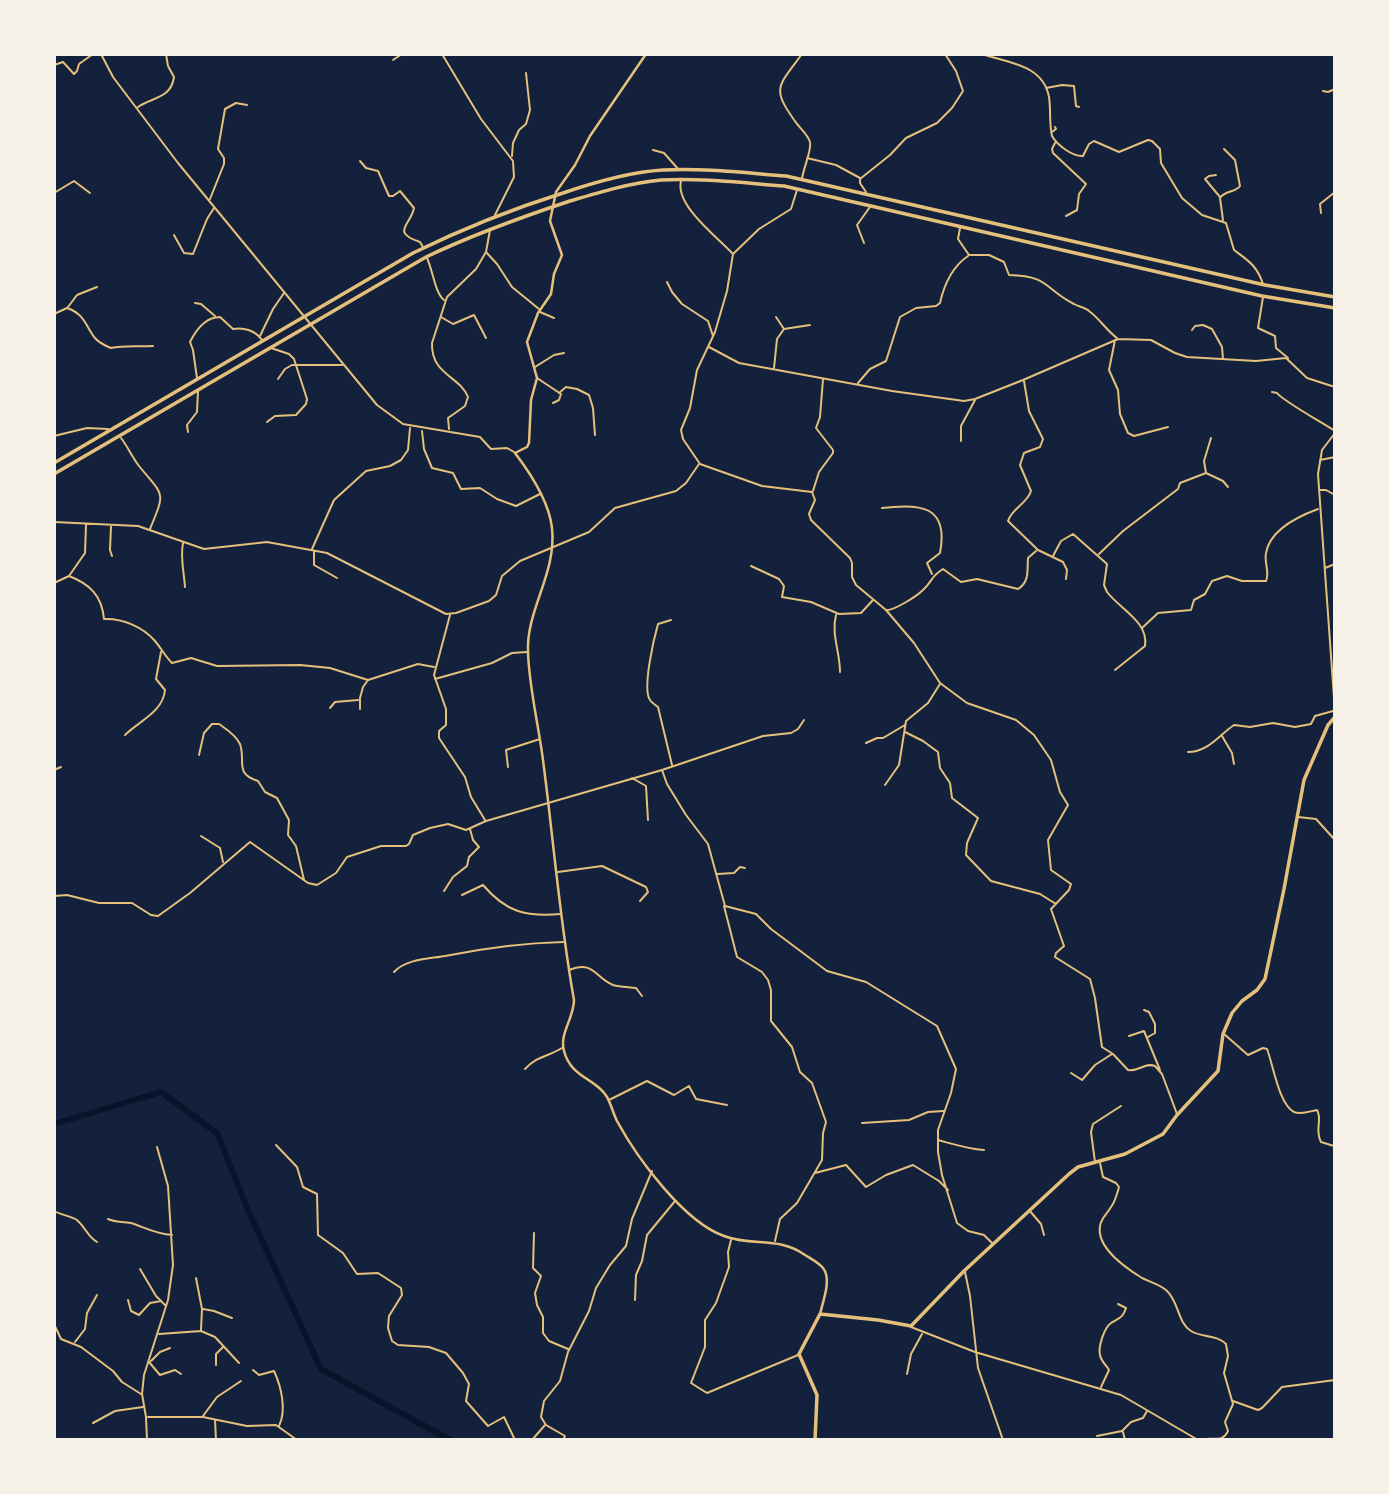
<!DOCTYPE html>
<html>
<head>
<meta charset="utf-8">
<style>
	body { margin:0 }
	#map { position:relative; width:1389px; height:1494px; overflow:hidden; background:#14213d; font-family:Rubik,sans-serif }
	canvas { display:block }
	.frame { position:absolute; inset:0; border:56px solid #f6f1e7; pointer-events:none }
</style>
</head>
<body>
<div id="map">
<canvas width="1389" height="1494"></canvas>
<div class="frame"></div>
</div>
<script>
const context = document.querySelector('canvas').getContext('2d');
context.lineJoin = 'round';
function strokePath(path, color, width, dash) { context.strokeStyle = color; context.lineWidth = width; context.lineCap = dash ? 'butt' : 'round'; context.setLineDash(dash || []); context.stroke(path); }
strokePath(new Path2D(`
	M54,1124L161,1092L217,1133L248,1210L321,1369L450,1440`), '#0b132b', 6);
strokePath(new Path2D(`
	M101,54L113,77L178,163L377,405L403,424L480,437L491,449L507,448L514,452
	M442,54L481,119L513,161L514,177L495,215
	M982,54C1007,63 1043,64 1049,97C1051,110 1049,123 1052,136C1057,145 1073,157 1083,156L1089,144L1094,141L1119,152L1148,140L1152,141L1160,149L1161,163L1182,198L1202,215L1226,223L1234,250C1249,261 1257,266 1263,284
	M393,60L402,54
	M54,65L63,62L74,74L77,71L79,64L93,54
	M1046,88L1062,85L1074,86L1076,106L1079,107
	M1323,91L1328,92L1335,89
	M138,107C152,97 171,99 174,77L168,66L166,54
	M1052,132L1056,129L1055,127
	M1055,143L1052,149L1053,153L1086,184L1079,194L1077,210L1066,216
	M653,150L664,153L679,170
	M512,156L513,143L519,130L526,124L530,110L526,73
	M807,158L836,165L860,178
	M360,161L366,168L378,171L389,196H393L400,191L414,208C411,225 390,232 420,242L423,247
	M1216,175L1209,176L1205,179L1220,197
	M802,179C803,169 812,150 810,142C808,135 802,130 797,124C771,88 777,88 802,54
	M681,181C675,205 716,236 732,253
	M797,190L791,209L759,229L733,254L727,291L715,332L697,370L690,408L681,430L683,439L700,464L762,486L812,492L815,500L809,514L811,520L850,558L852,563V577L856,585L886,610L914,643L940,683L967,703L1016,720L1034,735L1051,760L1060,792L1068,805L1048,840L1051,870L1071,884L1069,890L1051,909L1064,946L1056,953L1055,957L1090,979L1095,998L1102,1047L1113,1054L1128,1070C1139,1072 1145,1062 1155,1066L1162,1074L1177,1114
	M866,192L860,183V179L890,155L906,138L937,123L952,108L963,91L956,71L945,54
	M54,193L74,181L90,193
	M210,199L224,164V158L218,149L225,109L236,103L247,105
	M1321,213L1320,204L1335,192
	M1223,220L1220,198C1225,190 1235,193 1240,186L1235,160L1224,149
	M960,228L958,239L969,255H989L1004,262L1009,275C1050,276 1044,289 1074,304C1079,307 1085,307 1089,311C1100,319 1106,330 1117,338
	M174,235L184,253L193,254L207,219L214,208
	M864,243L857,225L870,207
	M486,252L497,264L512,287L539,309
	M427,258C433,271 435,293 444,300
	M667,282L672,292L682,304L708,321L713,336
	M1263,297L1258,328L1275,336L1276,348L1288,358
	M195,303L201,304L215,316
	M68,307L77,295L97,287
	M540,312L554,318
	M54,314L67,308C85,314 86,327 95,338C99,343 106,346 111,348C125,345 138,347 153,346
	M441,317L453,324L474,315L486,338
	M776,317L784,329L810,325
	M1192,330L1195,326L1203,325L1212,329L1222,347L1223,359
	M260,336L273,309L284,293
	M1115,340L1109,370L1118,390L1120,414L1128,433L1134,436L1168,427
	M709,347L739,363L892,391L964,401L975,399L1023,380L1118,339L1151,340L1175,353L1187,357L1256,361L1286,358L1307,378L1335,387
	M535,367L554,355L564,353
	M774,368L777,339L784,329
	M197,378L193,350L190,342C196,330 205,317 220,317L233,329C243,327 255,330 262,340
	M537,378L561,394L559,400L553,403
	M278,379L285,369L292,365H342
	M1024,381L1029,411L1043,439L1040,447L1024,453L1020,465L1031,491C1027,504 1012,508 1008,521L1038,550L1063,562L1067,570L1066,579
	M858,383L870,369L886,361L900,317L916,308L936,306L940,303C944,285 952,267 968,256
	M1272,392L1277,393C1283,401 1323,423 1335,431
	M559,393L566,387L577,389L589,395L593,408L595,435
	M267,422L275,416L296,415L306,404L307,399L294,359L289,354L271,348
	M449,429L448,418L465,406L468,397C460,376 431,375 432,343L447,297L476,269L486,252L490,230
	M422,431L424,449L432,468L453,473L461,489L480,488L497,499L516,506L540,494
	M188,432L187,425L197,412L198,391
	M1335,433L1322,450L1318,474L1335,712
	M54,436L87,428L108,429
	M121,438C128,447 132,457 139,466C164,497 166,490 150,529
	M1211,438L1204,461L1206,473L1223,481L1228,487
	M961,441V426L975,400
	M1320,460L1335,457
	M1320,490H1326L1335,495
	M813,491L819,472L833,453V450L816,428L820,417L823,379
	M882,508C921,503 949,506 940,553L927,563L932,574
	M54,522L138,526L204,549L267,542L327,553L446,614L456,613L489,601L496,595L502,576L520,561L589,532L615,508L676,491L686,483L699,464
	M111,526L110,550L112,556
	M183,543C180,557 184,572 185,587
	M312,549L334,500L366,471L390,466L401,460L408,450L410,428
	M314,551V565L337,578
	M1099,554L1123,531L1178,489L1180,483L1206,473
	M1053,556L1061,541L1073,534L1107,564L1104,585L1107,592C1120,609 1149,622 1145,646L1115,670
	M751,566L779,579L784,586L782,597L811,602L839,614L861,613L873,600
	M1325,568L1335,564
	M69,576C90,584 102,596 104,619C122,618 143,627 155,641C161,648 165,656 172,663L191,658L217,666L300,665L330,668L368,680
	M54,583L69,576L85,553L86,525
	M887,610C895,610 917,596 923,590C933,581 930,577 943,569L961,582L977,579L1018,589C1030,582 1027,569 1028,558L1036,551
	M450,615L434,675L446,709V725L439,731V738L465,777L471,797L485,820
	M836,615C831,634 840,652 840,672
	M671,620L658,624C654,638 642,689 650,700C650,701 658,707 658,707L672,765
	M1142,628L1158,613L1191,610L1194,600L1205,594L1212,581L1227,576L1242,581H1266C1270,572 1264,563 1266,553C1270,530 1299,516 1318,509
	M435,679L492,663L512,653L527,652
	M330,708L335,702L358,700
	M360,709V698L363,687L368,680L418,664L434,667
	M905,732L923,741L938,752L940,768L950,783L952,798L978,818L967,843L966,855L991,881L1040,894L1056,904
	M125,735C139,721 163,712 165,690L156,679L161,652
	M1222,736L1232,753L1234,764
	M866,743L877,738H883L905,725
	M1188,752C1208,752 1218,736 1234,725L1250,727L1273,723L1295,727L1311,724L1315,716L1333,711
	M199,755L204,733L212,724H219C226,729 236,735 240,744C246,761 234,774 258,781L265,792L277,798L289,820L288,835L296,846L304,880
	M508,767L506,750L540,739
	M54,770L61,767
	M662,770L667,784L686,815L708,844L725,906L756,914L771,929L827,971L866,982L937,1026L956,1069L951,1093L938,1130V1152L942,1175L957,1223L968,1231L984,1235L992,1243
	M632,778L646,786L648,820
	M885,785L899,765L906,721L928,703L940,684
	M1298,817L1316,819L1335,840
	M201,836L220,848L223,862
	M558,872L602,866L646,887L648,892L640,901
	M717,874L734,873L740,867L745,868
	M444,891L453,877L467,866L469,857L479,847L473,840L470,829
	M462,895L483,885C506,912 525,917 561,914
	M54,896L67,895L99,903H132L151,915L158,916L190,893L250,842L308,883L317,885L336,873L347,857L381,846H406L409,844L413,835L430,828L448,824L466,830L486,821L662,770L763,736L791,733L798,729L804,720
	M724,906L737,957L762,972L768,980L771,990V1021L792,1047L800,1072L812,1083L826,1122L823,1133L822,1160L797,1203L780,1219L775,1241
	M569,970C594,960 594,977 613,985C620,987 628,987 636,988L642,996
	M394,972C406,959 428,959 445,956C485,948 522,943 563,942
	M1144,1010L1149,1012L1155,1024V1033L1148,1037
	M1224,1034L1248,1055L1263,1048L1267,1049C1273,1064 1279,1105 1294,1112C1301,1115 1311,1111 1317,1110C1323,1120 1314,1129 1321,1142L1334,1146L1335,1154
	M1129,1036L1144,1031L1160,1070
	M525,1069C537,1056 547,1057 562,1048
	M1071,1073L1082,1080L1095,1065L1112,1054
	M609,1100L647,1081L674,1095L689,1086L696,1099L727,1105
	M862,1123L909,1120L928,1112L943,1111
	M938,1140C953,1144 968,1149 984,1150
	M276,1145L297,1167L303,1187L317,1194L318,1235L343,1253L357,1274L378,1273L401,1288L402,1295L389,1316L388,1328L392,1341L398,1345L429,1347L446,1353L463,1373L469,1384L466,1401L488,1426L504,1417L515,1440
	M1095,1162L1091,1132L1093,1124L1121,1106
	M1100,1163L1103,1177L1116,1183L1119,1187C1117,1194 1115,1202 1111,1207C1107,1214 1101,1218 1100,1226C1096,1248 1126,1268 1142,1278C1150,1282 1159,1284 1166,1290C1179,1301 1177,1322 1191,1331C1202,1338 1216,1334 1226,1344L1228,1356L1224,1373L1233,1404L1225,1422L1228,1431C1222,1444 1212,1436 1202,1440
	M815,1173L846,1165L866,1187L886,1175L913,1165L939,1181L948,1190
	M1029,1210L1041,1224L1044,1235
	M54,1211C61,1215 71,1216 77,1220C86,1228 87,1236 97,1242
	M108,1219C116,1223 123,1221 131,1223C146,1228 156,1234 172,1235
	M534,1233L533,1268L541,1276L535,1293L537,1305L543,1317V1333L549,1341L568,1349
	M731,1240L728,1252L729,1267L716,1303L705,1320V1347L691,1383L707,1393L798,1355
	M140,1269L156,1296L165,1305
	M965,1272L970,1296L978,1368L1003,1440
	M196,1278L202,1309L201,1330
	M128,1300L131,1311L139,1315L150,1303L161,1301
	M635,1300L636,1275L642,1261L647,1235L675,1201
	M203,1309L214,1311L232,1318
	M54,1324L61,1339L81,1347L113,1371L122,1382L141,1394
	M911,1327L975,1352L1121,1395L1198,1440
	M159,1334L201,1331L215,1337L239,1363
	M75,1342L85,1329L87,1313L97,1295
	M151,1361L160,1352L170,1348
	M149,1362L160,1375L175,1370L181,1374
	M216,1365V1354L223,1347
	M253,1370L259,1375L274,1371C281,1386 287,1410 279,1426
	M907,1374L911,1354L922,1334
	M1101,1387L1109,1370C1106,1365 1101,1361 1100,1355C1098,1347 1104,1328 1111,1323C1119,1318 1123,1318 1126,1308L1118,1304
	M1233,1401L1258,1410L1262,1408L1282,1387L1335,1380
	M203,1416L217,1397L241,1381
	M148,1417H203L247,1426L276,1425L297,1440
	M215,1420L216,1440
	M93,1423L115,1411L143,1407
	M1123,1432L1125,1440
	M1097,1436L1122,1431L1131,1422L1143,1418L1147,1411
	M86,1440L98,1439
	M147,1440L146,1417L142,1394L144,1375L168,1300L173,1265L168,1186L157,1147
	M532,1440L545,1425
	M563,1440L565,1436L546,1425L541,1417L544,1401L560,1381L568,1352L589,1311L596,1288L610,1265L626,1246L632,1219L652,1171`), '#e5c07b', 2);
strokePath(new Path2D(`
	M646,54L590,136L575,165L556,192L550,221L562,255L554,274L551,294L538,313L527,342L537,378L531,400L529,443L527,447L515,453C531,474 549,501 552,528C557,573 526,610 528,652C529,689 540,731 544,768C554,845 560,923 574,1000C574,1018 559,1034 564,1051C571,1078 596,1078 607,1097C611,1104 613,1113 617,1121C637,1158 684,1222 724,1236C753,1247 778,1236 805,1255C811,1259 818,1262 823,1268C832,1279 823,1301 820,1314`), '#e5c07b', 2.5);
strokePath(new Path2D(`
	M54,463L413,253C462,229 512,209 563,193C595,182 629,172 663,170C704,168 746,173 786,176L1265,285L1335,297
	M54,474L426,257C472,235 519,218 567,202C597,193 629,183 661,180C702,178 744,183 784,186L1262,296L1335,308
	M815,1440L817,1395L799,1354L820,1314L878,1320L911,1326L964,1271L1069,1174L1078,1167L1125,1154L1163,1134L1177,1115L1218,1071L1223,1034L1232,1013L1242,1001L1257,990L1265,979L1284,889L1304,780L1328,725L1335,717`), '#e5c07b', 3.5);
</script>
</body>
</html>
